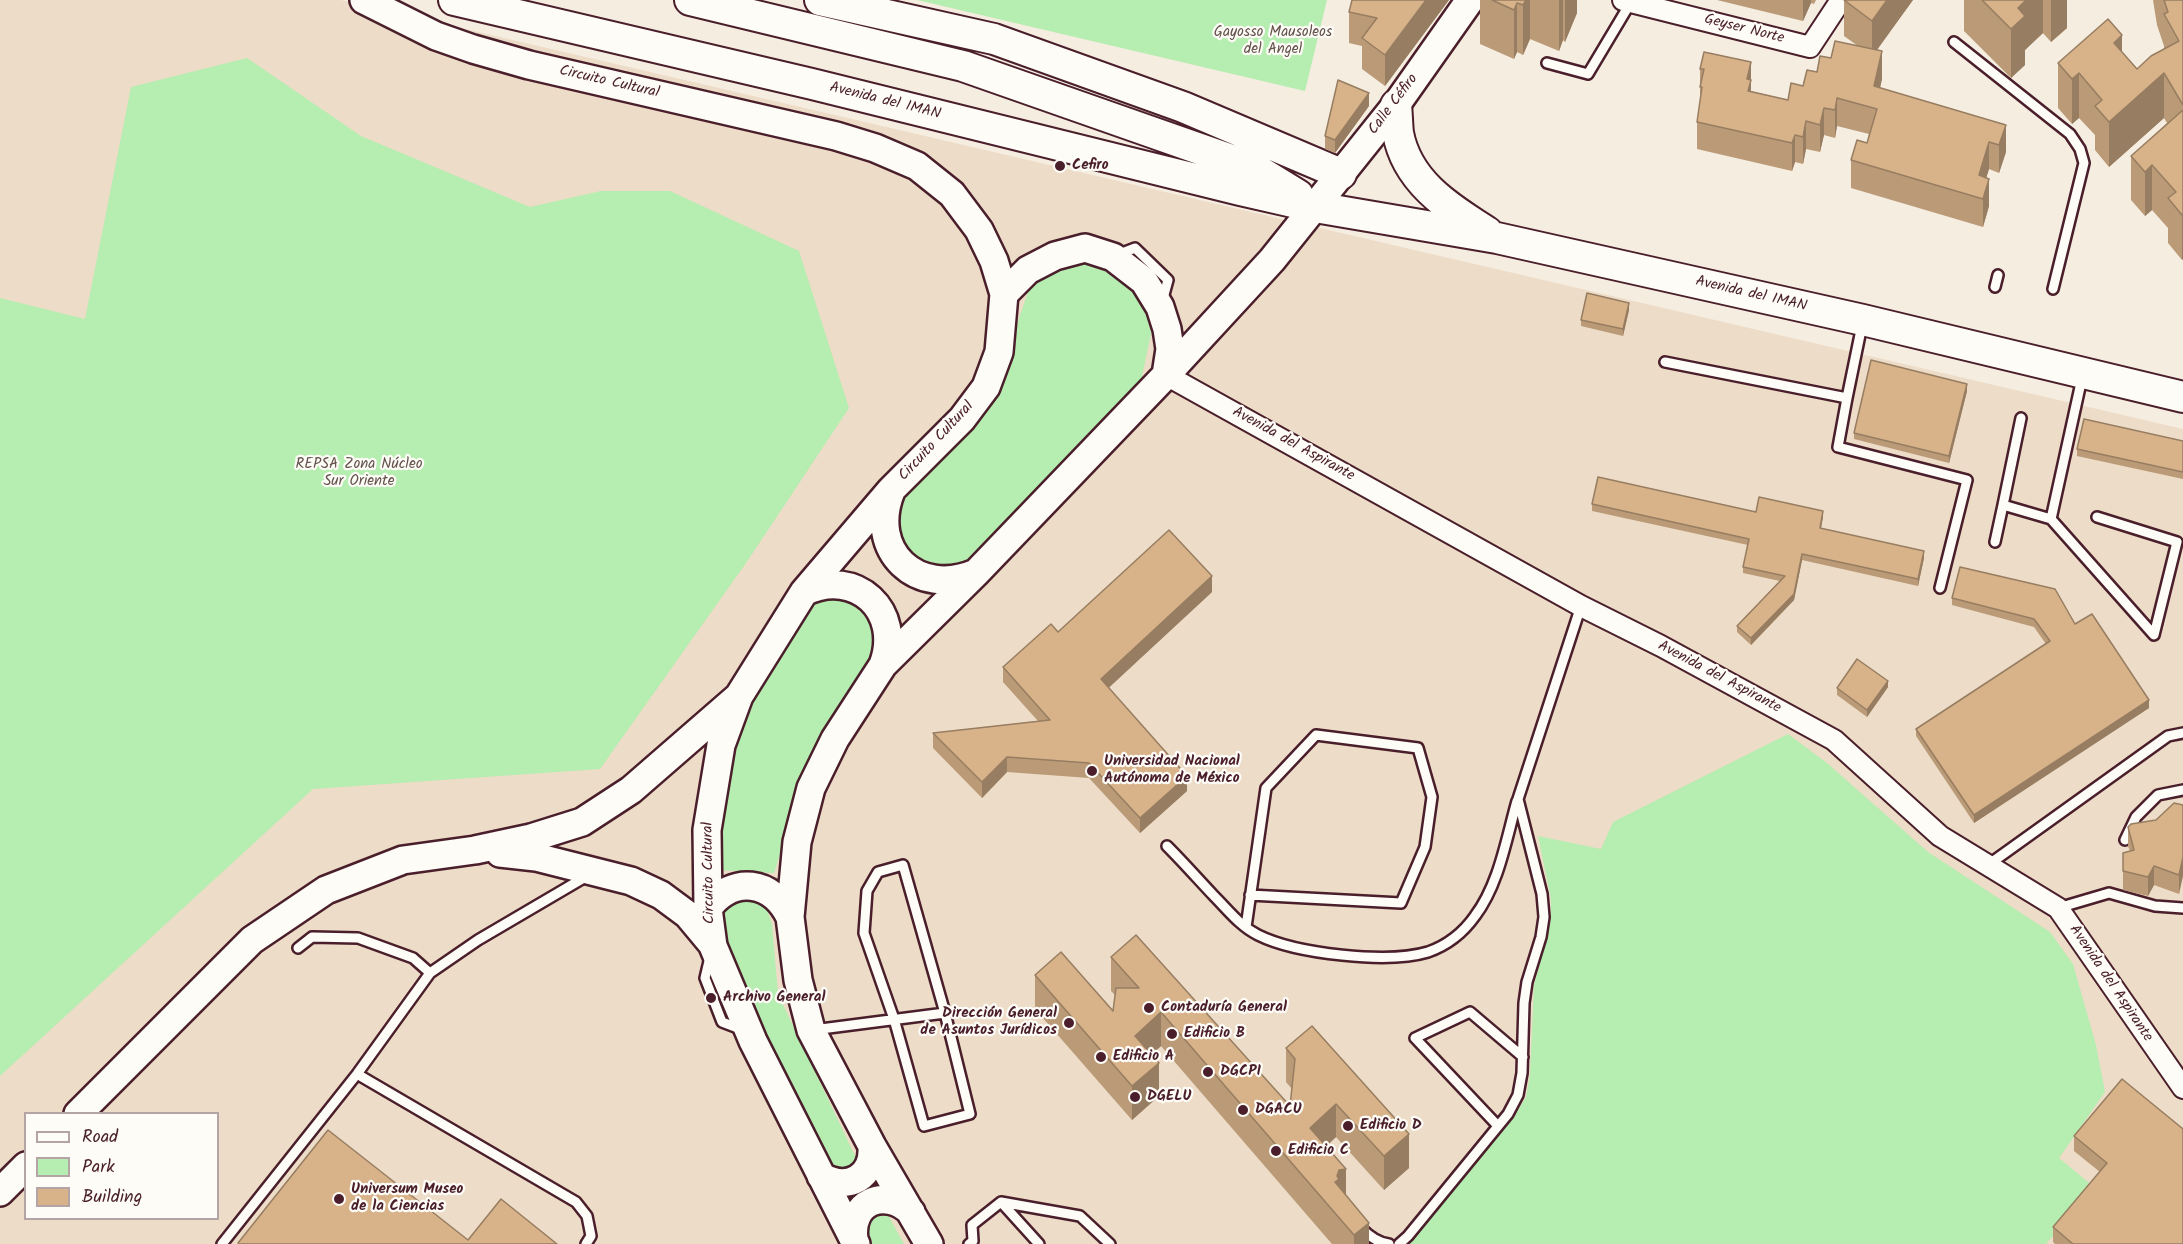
<!DOCTYPE html>
<html>
<head>
<meta charset="utf-8">
<style>
	body { margin:0 }
	#map { position:relative; width:2183px; height:1244px; overflow:hidden; background:#f6ede1; font-family:Kalam,sans-serif }
	canvas { display:block }
	.legend { position:absolute; left:24px; top:1112px; width:195px; height:108px; box-sizing:border-box; background:#fdfcf7; border:2px solid #b5a4a5; margin:0; padding:8px 10px; list-style:none; font-size:18px; color:#4a1f2b }
	.legend li { display:flex; align-items:center; gap:12px; height:30px }
	.legend b { width:30px; border:2px solid #b5a4a5 }
</style>
</head>
<body>
<div id="map">
<canvas width="2183" height="1244"></canvas>
<ul class="legend">
<li><b style="height:8px;background:#fdfcf7"></b>Road</li>
<li><b style="height:16px;background:#b6edb0"></b>Park</li>
<li><b style="height:16px;background:#d8b38a"></b>Building</li>
</ul>
</div>
<script>
const context = document.querySelector('canvas').getContext('2d');
context.lineJoin = 'round';
function fill(path, color) { context.fillStyle = color; context.fill(path, 'evenodd'); }
function strokePath(path, color, width, dash) { context.strokeStyle = color; context.lineWidth = width; context.lineCap = dash ? 'butt' : 'round'; context.setLineDash(dash || []); context.stroke(path); }
function drawText(font, color, halo, rows, align = 'center') {
  context.font = font + ' Kalam,sans-serif'; context.lineWidth = 4.5; context.setLineDash([]); context.textBaseline = 'middle'; context.strokeStyle = halo; context.fillStyle = color; for (const [text, x, y, turn = 0] of rows) {
    context.save(); context.translate(x, y); context.rotate((+turn || 0) * Math.PI / 180); context.textAlign = isNaN(turn) ? turn : align; if (halo) context.strokeText(text, 0, 0); context.fillText(text, 0, 0); context.restore();
  }
}
fill(new Path2D(`
	M0,0H341L2183,429V1244H0ZM26,1114H218V1218H26Z`), '#eddcc7');
fill(new Path2D(`
	M917,0H1327L1305,91Z
	M247,58L361,136L530,207L601,191H670L799,251L849,408L746,563L600,769L313,789L0,1076V298L85,319L131,87Z
	M1093,262L1130,283L1148,302L1152,329L1140,386L973,559L930,571L903,543L893,513L931,464L1000,394L1019,318L1033,278L1064,265Z
	M828,596C866,602 867,613 878,647L793,813L774,873L720,870L719,831L732,750L745,711L807,607Z
	M1788,734L1827,763L1928,852L2050,932L2073,964L2096,1045L2105,1092L2059,1158L2094,1187L2046,1244H1408L1514,1116L1526,1097L1530,1075L1534,985L1546,940L1551,917V899L1538,836L1601,849L1613,822Z
	M744,897L764,901L772,924L778,994L857,1160L841,1176L824,1172L762,1034L717,911Z
	M883,1206L904,1244H864L869,1211Z`), '#b6edb0');
const lane = new Path2D(`
	M1954,42L2070,134L2080,149L2084,163L2053,289
	M1547,63L1588,74L1631,2
	M1117,255L1135,248L1168,280L1162,302
	M1995,287L1998,275
	M1665,362L1847,398L1862,325
	M2082,378L2051,519L2154,635L2177,542L2097,517
	M1847,398L1838,447L1967,480L1940,588
	M2021,418L2003,505L2051,519
	M1995,542L2003,505
	M2125,840L2136,817L2158,795L2183,790
	M1167,846C1183,862 1198,879 1214,896C1228,910 1240,926 1258,935C1296,954 1388,964 1428,952C1448,945 1463,933 1475,916C1499,884 1506,840 1517,801
	M903,865L945,1013L970,1114L924,1126L894,1019L864,933L867,891L878,872Z
	M1988,865L2168,736L2183,733
	M2058,908L2109,893L2155,906L2183,908
	M1246,927L1266,788L1316,735L1418,748L1432,797L1425,847L1401,903L1250,895
	M298,948L312,937L358,938L413,958L430,973
	M710,957L705,978L722,1022L743,1030
	M813,1030L945,1013
	M357,1074L576,1202L587,1216L591,1236L586,1244
	M1498,1126L1415,1038L1470,1012L1523,1057
	M1001,1202L1039,1244
	M1362,1229C1369,1236 1378,1243 1389,1244
	M222,1244L357,1074L430,973L478,940L587,876
	M969,1244L973,1241L972,1225L1001,1202L1080,1216L1110,1244
	M1399,1244L1408,1236L1508,1114L1518,1095L1522,1073L1524,1003L1527,982L1541,937L1544,917L1542,894L1518,799L1581,606`);
const street = new Path2D(`
	M1623,0L1810,47L1841,0
	M1166,375L1581,606L1661,646L1834,740L1940,836L2058,908L2183,1088`);
const secondary = new Path2D(`
	M364,0L436,36L473,49L529,65L836,136L875,148L917,166L952,194L979,230L994,261L1004,294L999,352L986,387L962,419L891,490L804,592L739,696L721,745L707,830L708,908L713,946L753,1041L856,1244
	M1004,294L1028,270L1055,256L1085,248L1113,257L1144,281L1160,307L1167,329L1170,349L1166,375
	M891,491C867,551 917,598 976,573
	M804,592C856,567 903,611 883,665
	M500,853L536,857L631,881L661,895L688,915L713,945
	M708,908C733,875 772,880 790,917
	M78,1114L252,940L326,890L403,860L475,850L531,838L582,822L631,790L738,697
	M821,1176C848,1192 874,1177 872,1146
	M0,1192L26,1166
	M854,1239C849,1202 885,1187 911,1212
	M929,1244L872,1146L811,1030L798,980L790,917L797,842L811,788L835,739L883,665L976,573L1166,375L1272,260L1396,105L1470,0`);
const primary = new Path2D(`
	M454,0L812,84L1240,190L1315,207L1497,238L1863,320L2183,397
	M690,0L963,66L1254,168L1298,195
	M820,0L994,39L1183,107L1341,174
	M1396,105C1397,114 1397,124 1398,133C1407,182 1448,207 1487,232`);
strokePath(lane, '#4a1f2b', 14);
strokePath(street, '#4a1f2b', 24);
strokePath(secondary, '#4a1f2b', 32);
strokePath(primary, '#4a1f2b', 34);
strokePath(lane, '#fdfcf7', 9);
strokePath(street, '#fdfcf7', 20);
strokePath(secondary, '#fdfcf7', 27);
strokePath(primary, '#fdfcf7', 30);
fill(new Path2D(`
	M1449,0L1385,86L1362,69V46L1349,43V12Z
	M1480,0H1577V13L1565,42L1563,40L1559,51L1530,39L1523,55L1517,52L1514,59L1480,44Z
	M1717,0H1816L1814,4L1811,3L1803,21Z
	M1844,0H1913L1876,50L1882,79L1880,88L2006,125V152L1999,173L1989,169L1986,178L1989,206L1983,227L1851,188V160L1867,143L1869,134L1837,126L1835,138L1824,135L1820,152L1806,149L1803,164L1795,162L1792,171L1697,149V122L1700,104V69L1704,52L1751,91L1788,100L1831,58L1858,46L1844,36Z
	M1964,0H2067V28L2051,42L2043,33L2025,50V65L2011,78L1964,31Z
	M2153,0H2183V259L2182,260L2168,243V228L2152,210L2145,216L2131,200V156L2167,123L2164,118L2109,167L2095,150V135L2079,118L2072,124L2058,108V63L2122,53L2137,69L2164,49V46L2157,25Z
	M1369,106L1335,153L1325,149V136Z
	M1629,310L1623,336L1581,326V320Z
	M1967,391L1949,463L1854,439V433Z
	M2183,441V479L2077,456V449Z
	M1592,504L1756,512L1823,517L1821,528L1924,558L1918,586L1802,560L1794,600L1751,645L1737,632V626L1780,581L1743,573V567L1748,545L1592,511Z
	M1212,592L1108,688L1187,791L1140,833L1089,778L1007,772L982,798L933,748V733L1038,721L1003,682V667L1058,632Z
	M1952,598L2075,624L2149,708L1974,823L1916,736V729L2046,644L2034,627L1952,605Z
	M1888,687L1867,717L1837,695V688Z
	M2183,805L2179,894L2154,885L2148,896L2123,890V853L2130,851L2128,846V827L2156,820Z
	M1111,957L1290,1106L1292,1089L1286,1082V1048L1409,1168L1384,1190L1336,1137L1326,1146L1346,1196L1369,1244H1332L1161,1046L1152,1054L1159,1096L1132,1120L1035,1009V975L1113,1011L1115,995L1111,991Z
	M2122,1079L2183,1244H2055L2053,1242V1227L2100,1172L2074,1151V1136Z`), '#ba9a77');
fill(new Path2D(`
	M1426,0H1449L1385,86V55Z
	M1526,0H1530V39L1523,55V5Z
	M1559,0H1563V40L1559,51Z
	M1565,0H1577V13L1565,42Z
	M1803,0H1811V3L1803,21Z
	M1887,0H1913L1872,57V21Z
	M2026,0H2043V33L2025,50V65L2011,78V29L2018,8Z
	M2051,0H2067V28L2051,42Z
	M1517,3V52L1514,59V10Z
	M2122,35V79L2114,43Z
	M1882,51V79L1875,109L1874,86Z
	M1751,62V107L1747,79Z
	M2079,73V118L2072,124V79Z
	M2164,73V118L2109,167V122Z
	M1369,93V106L1335,153V140Z
	M1837,98V126L1835,138V110Z
	M1824,108V135L1820,152V125Z
	M1806,121V149L1803,164V137Z
	M2006,125V152L1999,173V145Z
	M1795,135V162L1792,171V143Z
	M1989,142V169L1980,198L1979,175Z
	M2152,165V210L2145,216V172Z
	M1989,179V206L1983,227V199Z
	M2183,214V259L2182,260V215Z
	M1629,303V310L1623,336V329Z
	M1967,384V391L1949,463V456Z
	M1823,511V517L1820,534V528Z
	M1924,551V558L1918,586V579Z
	M1802,554V560L1794,600L1751,645V638Z
	M1212,576V592L1101,695V679Z
	M1888,681V687L1867,717V710Z
	M2149,700V708L1974,823V815Z
	M1007,757V772L982,798V782Z
	M1187,776V791L1140,833V818Z
	M2183,857V876L2179,894V875Z
	M2154,866V885L2148,896V877Z
	M1161,1012V1046L1135,1070V1036Z
	M1159,1063V1096L1132,1120V1086Z
	M1336,1104V1137L1310,1162V1128Z
	M1409,1134V1168L1384,1190V1156Z
	M1346,1169V1203L1335,1182L1339,1170Z
	M1369,1223V1244H1354V1235Z`), '#977d61');
const building = new Path2D(`
	M1352,0H1426L1385,55L1362,38L1377,18L1349,12Z
	M1492,0H1526L1523,5L1517,3L1514,10Z
	M1844,0H1887L1872,21Z
	M1982,0H2026L2018,8L2025,16L2011,29Z
	M2164,0H2183V105L2164,73L2109,122L2095,106L2102,100L2079,73L2072,79L2058,63L2108,19L2122,35L2114,43L2137,69L2151,56L2179,41L2164,14L2168,12Z
	M1835,41L1882,51L1874,86L2006,125L1999,145L1989,142L1979,175L1989,179L1983,199L1851,160L1857,140L1867,143L1877,109L1837,98L1835,110L1824,108L1820,125L1806,121L1803,137L1795,135L1792,143L1697,122L1702,87H1700L1704,69H1700L1704,52L1751,62L1747,79L1751,80L1748,91L1788,100L1791,83L1803,86L1807,70L1817,72L1820,56L1831,58Z
	M1338,80L1369,93L1335,140L1325,136Z
	M2183,110V214L2182,215L2168,198L2176,192L2152,165L2145,172L2131,156Z
	M1587,293L1629,303L1623,329L1581,320Z
	M1871,360L1967,384L1949,456L1854,433Z
	M2084,419L2183,441V472L2077,449Z
	M1598,477L1756,512L1759,497L1823,511L1820,528L1924,551L1918,579L1802,554L1794,594L1751,638L1737,626L1785,576L1743,567L1749,539L1592,504Z
	M1169,530L1212,576L1101,679L1187,776L1140,818L1089,763L1007,757L982,782L933,733L1050,720L1003,667L1051,624L1058,632Z
	M1960,567L2055,589L2075,624L2092,614L2149,700L1974,815L1916,729L2050,641L2034,619L1952,598Z
	M1857,659L1888,681L1867,710L1837,688Z
	M2174,803L2183,805V857L2179,875L2154,866L2148,877L2123,871V853L2134,850L2128,827L2131,824L2156,820Z
	M1136,935L1290,1106L1295,1059L1286,1048L1312,1026L1409,1134L1384,1156L1336,1104L1310,1128L1346,1169L1339,1170L1337,1176L1339,1179L1335,1182L1369,1223L1354,1235L1161,1012L1135,1036L1159,1063L1132,1086L1035,975L1061,952L1113,1011L1116,988H1139L1111,957Z
	M2122,1079L2183,1129V1244H2073L2053,1227L2107,1163L2074,1136Z
	M328,1130L468,1240L501,1199L557,1244H239L238,1243Z`);
fill(building, '#d8b38a');
strokePath(building, '#977d61', 1.5);
for (const [x, y, r, color] of [
	[1060,166,6,"#4a1f2b"],
	[1092,771,6,"#4a1f2b"],
	[711,998,6,"#4a1f2b"],
	[1149,1008,6,"#4a1f2b"],
	[1069,1023,6,"#4a1f2b"],
	[1172,1034,6,"#4a1f2b"],
	[1101,1057,6,"#4a1f2b"],
	[1208,1072,6,"#4a1f2b"],
	[1135,1097,6,"#4a1f2b"],
	[1243,1110,6,"#4a1f2b"],
	[1348,1126,6,"#4a1f2b"],
	[1276,1151,6,"#4a1f2b"],
	[339,1199,6,"#4a1f2b"]
]) { const dot = new Path2D(); dot.arc(x, y, r, 0, 2 * Math.PI); context.fillStyle = color; context.fill(dot); strokePath(dot, '#fdfcf7', 2); }
drawText('15px', '#4a1f2b', '#fdfcf7', [
	["Geyser Norte",1744,30,14],
	["Circuito Cultural",609,83,13],
	["Avenida del IMAN",885,102,14],
	["Calle Céfiro",1394,105,-53],
	["Avenida del IMAN",1751,295,13],
	["Circuito Cultural",937,442,-47],
	["Avenida del Aspirante",1293,445,29],
	["Avenida del Aspirante",1719,678,28],
	["Circuito Cultural",710,873,-91],
	["Avenida del Aspirante",2110,984,56]
]);
drawText('15px', '#65524c', '#fdfcf7', [
	["Gayosso Mausoleos",1273,33],
	["del Angel",1273,50],
	["REPSA Zona Núcleo",359,465],
	["Sur Oriente",359,482]
]);
drawText('bold 15px', '#4a1f2b', '#fdfcf7', [
	["Cefiro",1072,166],
	["Universidad Nacional",1104,762],
	["Autónoma de México",1104,779],
	["Archivo General",723,998],
	["Contaduría General",1161,1008],
	["Dirección General",1057,1014,"right"],
	["de Asuntos Jurídicos",1057,1031,"right"],
	["Edificio B",1184,1034],
	["Edificio A",1113,1057],
	["DGCPI",1220,1072],
	["DGELU",1147,1097],
	["DGACU",1255,1110],
	["Edificio D",1360,1126],
	["Edificio C",1288,1151],
	["Universum Museo",351,1190],
	["de la Ciencias",351,1207]
], 'left');
</script>
</body>
</html>
